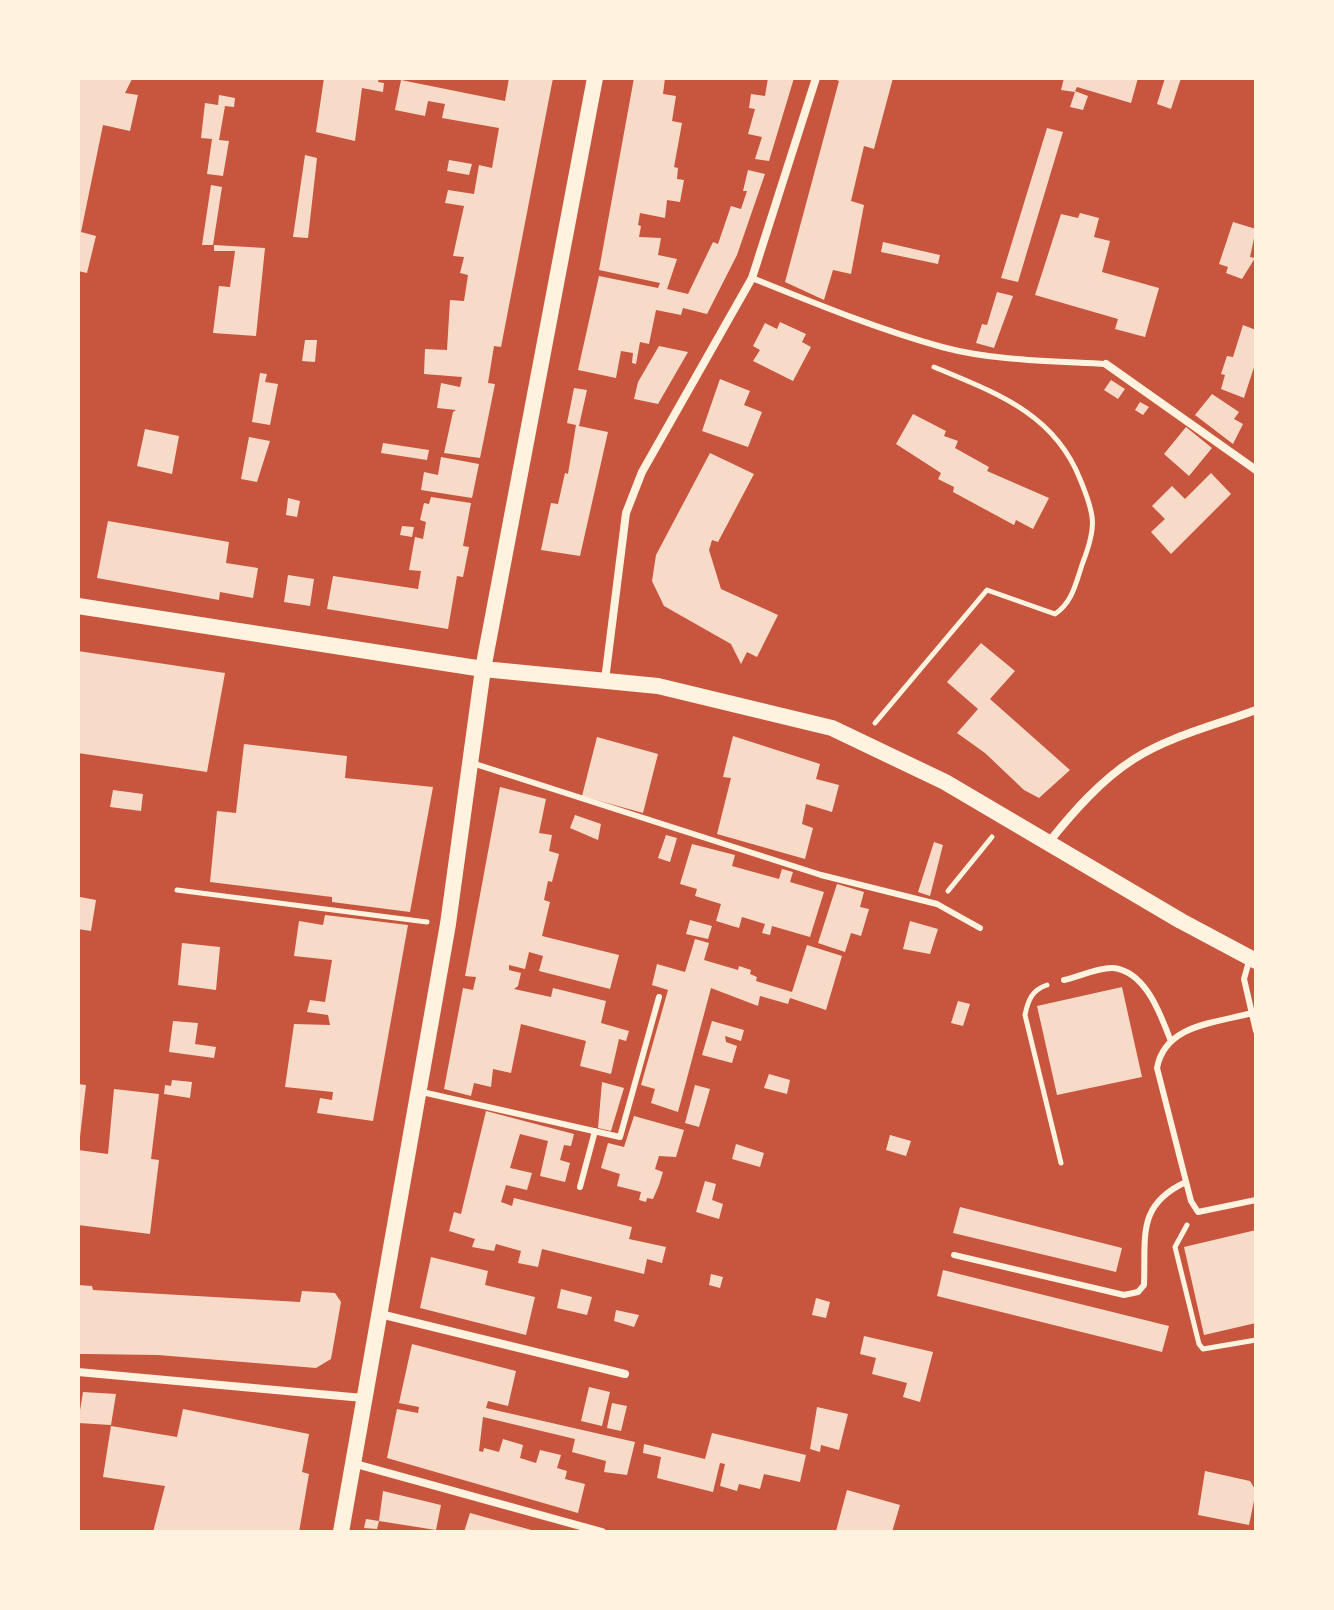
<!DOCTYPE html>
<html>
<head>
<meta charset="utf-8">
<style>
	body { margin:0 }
	#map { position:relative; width:1334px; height:1610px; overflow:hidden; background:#c8553d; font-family:"DejaVu Sans",sans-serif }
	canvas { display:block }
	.frame { position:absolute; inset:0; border:80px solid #fff3e0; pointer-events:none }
</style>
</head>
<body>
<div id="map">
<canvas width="1334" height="1610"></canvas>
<div class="frame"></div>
</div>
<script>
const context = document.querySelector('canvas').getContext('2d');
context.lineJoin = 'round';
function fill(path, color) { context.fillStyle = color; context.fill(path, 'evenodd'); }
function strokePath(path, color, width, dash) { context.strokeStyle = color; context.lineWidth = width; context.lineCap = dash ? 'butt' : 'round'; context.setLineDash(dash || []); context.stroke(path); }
fill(new Path2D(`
	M79,78L132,79L125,93L138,95L130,131L103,125L81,232L96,236L87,273L78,271Z
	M324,78H379L378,82L384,83L383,92L362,88L355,141L316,132Z
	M509,78H553L501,347L494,346L488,383L495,384L480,458L444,453L453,412L456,410L437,408L441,383L460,387L462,377L424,374L425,349L447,350L450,300L464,301L468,275L460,273L464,257L453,256L464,206L445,203L448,190L474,194L479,165L492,168L499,128L442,118L445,104L428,101L425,116L395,110L401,80L505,101Z
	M634,78H665L663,94L676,96L672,121L682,123L674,167L678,168L677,179L684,180L680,202L667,200L665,218L640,213L638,225L641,226L639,237L661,238L658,255L677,259L667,289L688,294L713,242L718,244L731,206L741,209L747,191H743L748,170L765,174L737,255L707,314L683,308L681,315L656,310L649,344L640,342L636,364L632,363L633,353L621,351L616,378L578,370L599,276L658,288L660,283L599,270Z
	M768,78H794L769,161L755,159L762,137L748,134L755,109L749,108L751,94L765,96Z
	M832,78H893L874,149L864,146L851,201L864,205L851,274L833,270L824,300L785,282L839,81Z
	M1064,78H1138L1131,103L1077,87L1075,91L1088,96L1083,110L1070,107L1075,92L1061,90Z
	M1165,78H1181L1171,109L1157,104Z
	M219,95L235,98L234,107L225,106L219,140L229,141L223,176L207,174L212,139L201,138L205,103L218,105Z
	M1047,128L1063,132L1018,282L1001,278Z
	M305,155L317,158L308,238L293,237Z
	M449,160L472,164L469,175L447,171Z
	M211,185L222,187L213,245H202Z
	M1080,213L1099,218L1094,237L1110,241L1102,272L1159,288L1145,337L1115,329L1118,319L1035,295L1061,214L1078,218Z
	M1233,222L1256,229L1250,257L1255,258L1242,279L1226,273L1228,267L1219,264Z
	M883,242L940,255L938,264L881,252Z
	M214,245L265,248L256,336L213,333L219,286L230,287L235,251H214Z
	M997,292L1013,296L994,348L976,343L982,324L987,325Z
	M780,322L806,334L802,342L811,347L793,381L753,361L760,350L753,346L765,323L777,329Z
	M1243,325L1256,330V361L1244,398L1221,389L1225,375L1221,374L1227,356L1233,357Z
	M305,340H317L315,362L302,361Z
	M659,346L688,352L658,404L634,399L638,382Z
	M260,373L267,374L265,382L278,384L270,425L252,422Z
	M720,379L750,391L744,405L762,412L748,447L702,431Z
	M1111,380L1125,389L1118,399L1104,390Z
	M574,388L587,390L579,426L608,432L580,556L541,550L551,503L558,504L565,473L568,474L576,425L567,423Z
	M1212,394L1239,412L1234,419L1243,424L1233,444L1195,415Z
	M1140,402L1149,407L1143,415L1135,410Z
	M913,414L946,431L944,436L958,441L955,448L989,467L987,471L1049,498L1033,529L1016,520L1014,525L953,492L954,487L938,479L941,473L896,444Z
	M1186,427L1212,448L1189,476L1164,454Z
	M145,429L179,436L172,474L137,466Z
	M249,437L270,441L257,482L241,479Z
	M383,443L429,450L427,460L381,453Z
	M710,453L754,474L718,542L712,540L709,550L721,589L778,615L757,657L747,652L741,664L731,644L664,606L652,581L656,555Z
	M441,457L479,464L472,498L421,490L424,472L438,475Z
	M1211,473L1231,494L1171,554L1151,532L1165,519L1152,506L1172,486L1185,499Z
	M431,497L471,503L463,546L469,547L463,577L457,576L448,629L327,609L333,576L418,589L421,571L409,570L415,537L423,539L426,522L420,520L424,503L429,504Z
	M288,498L300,501L297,517L286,515Z
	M108,521L229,542L226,563L258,568L253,598L220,592L219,600L97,578Z
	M402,526L414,527L412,537L400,535Z
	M288,575L314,579L310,606L284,602Z
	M981,643L1015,671L990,699L1070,770L1039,798L1024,790L985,753L957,733L978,709L947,682Z
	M78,651L225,673L207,772L78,753Z
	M733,736L820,764L816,779L839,785L832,812L806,804L802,824L813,828L805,859L717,834L731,778L723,777Z
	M597,737L658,754L643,813L582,796Z
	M244,744L347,756L345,778L433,787L410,912L332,902V897L210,882L217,811L236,813Z
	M500,787L546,799L539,833L552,835L549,851L559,854L552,882L548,881L544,900L550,902L542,936L619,955L610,989L539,971L543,956L529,952L525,969L509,965V970L521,973L518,986L514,989L551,997L553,988L606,1001L601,1023L629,1031L626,1041L619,1039L611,1074L580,1066L586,1041L521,1024L511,1073L493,1069L491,1087L474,1083L471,1096L444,1089L463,988L473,990L476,977L465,976Z
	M113,790L143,794L141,811L110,807Z
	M575,815L601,824L598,840L570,828Z
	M666,835L677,838L670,862L658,858Z
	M934,842L943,845L930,896L918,892Z
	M692,844L735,855L732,866L779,879L782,869L793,872L790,882L824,892L810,937L772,926L770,935L762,933L765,924L742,917L739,928L716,921L721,904L695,896L697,889L680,884Z
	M837,884L864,892L860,907L869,909L861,936L851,933L845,952L818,943Z
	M80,897L96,900L91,931L78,929Z
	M325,915L408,925L373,1121L317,1113L320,1098L332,1100L333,1092L285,1087L294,1024L330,1025L328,1015L307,1012L310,1000L325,1002L332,960L294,956L299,921L323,925Z
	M690,920L712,926L708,939L686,934Z
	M910,921L938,929L930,954L903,949Z
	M695,939L709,943L704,960L738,970L739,966L751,970L750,974L757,977L756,981L792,992L807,945L842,956L826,1010L790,998L788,1004L760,996L758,1006L711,988L678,1112L651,1103L655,1089L641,1085L668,990L652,985L657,964L685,972Z
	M182,943L220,947L216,990L178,985Z
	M1122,987L1142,1077L1057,1095L1037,1006Z
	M958,1001L970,1004L963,1026L951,1023Z
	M173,1021L198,1023L195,1044L216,1047L214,1058L169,1052Z
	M712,1021L744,1030L741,1041L725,1036L726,1042L737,1046L732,1063L702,1055Z
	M769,1074L790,1080L787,1094L764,1088Z
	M172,1080L192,1082L190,1098L164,1094L165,1085L171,1086Z
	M602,1082L624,1088L611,1131L598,1128Z
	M78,1084L86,1085L80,1137H78Z
	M695,1085L710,1089L699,1127L685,1123Z
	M114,1089L159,1094L151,1159L159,1160L150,1234L78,1225V1150L108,1154Z
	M486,1111L574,1134L571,1146L564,1145L560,1160L570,1163L565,1182L540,1176L548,1141L520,1134L510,1168L532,1173L527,1190L506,1185L501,1202L512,1206L514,1198L632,1227L629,1239L666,1247L662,1263L647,1259L644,1274L542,1249L538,1267L518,1263L521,1251L496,1244L494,1251L472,1247L475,1239L449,1231L454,1212L461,1214Z
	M634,1116L684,1130L676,1157L659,1156L655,1169L663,1172L659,1185L653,1199L647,1198L646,1202L639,1200L641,1192L617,1186L620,1174L601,1168L608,1143L624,1147Z
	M890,1135L911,1141L906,1156L886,1150Z
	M736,1144L764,1153L760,1167L732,1159Z
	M705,1181L716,1184L712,1200L723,1204L719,1219L696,1212Z
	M960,1207L1122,1248L1116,1272L953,1233Z
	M1256,1230V1323L1204,1335L1184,1247Z
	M431,1257L488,1271L485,1285L535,1297L526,1335L420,1308Z
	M943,1270L1169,1326L1162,1352L937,1296Z
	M711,1274L723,1277L720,1288L709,1285Z
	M78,1285L92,1286L93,1290L300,1302L302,1291L335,1293L341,1302L331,1359L316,1368L158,1355L86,1354H78Z
	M561,1289L592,1297L587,1315L557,1308Z
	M816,1298L830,1302L826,1318L812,1315Z
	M616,1310L639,1315L634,1327L614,1321Z
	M864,1336L933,1352L920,1402L903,1397L907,1383L872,1374L876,1358L860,1354Z
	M412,1344L516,1371L508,1406L488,1401L486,1408L635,1442L627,1475L604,1472L606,1461L572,1452L575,1439L483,1417L479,1451L483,1452L484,1448L499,1452L503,1439L523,1445L520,1458L536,1463L540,1450L561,1455L557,1468L567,1471L565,1479L585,1484L578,1513L387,1458L397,1409L418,1413L419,1407L399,1403Z
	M589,1387L610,1392L602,1426L581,1421Z
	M83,1392L116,1394L111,1425L78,1423Z
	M612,1403L627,1406L621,1431L607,1428Z
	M817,1407L848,1414L839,1450L821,1445L820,1452L810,1449Z
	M183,1409L309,1434L302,1472L309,1474L299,1532H153L165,1486L103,1477L111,1426L177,1437Z
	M712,1433L806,1455L800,1482L764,1474L760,1489L739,1484L737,1491L720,1486L725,1464L720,1463L713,1492L657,1478L661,1457L643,1453L644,1444L705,1459Z
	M1205,1471L1250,1481L1256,1491L1249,1525L1198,1515Z
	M847,1490L900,1505L892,1532L836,1531Z
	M383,1491L441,1505L436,1530L379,1521Z
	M470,1513L535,1531V1532H464Z
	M366,1519L379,1521L377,1529L364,1528Z`), '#f7dbc8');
strokePath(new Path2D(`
	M875,723L987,590L1055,614C1073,602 1076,582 1083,562C1097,526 1095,515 1080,479C1054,413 996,393 934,367
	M177,890L427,922
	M948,891L992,837
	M1047,985C1032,990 1028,1000 1025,1015L1061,1163
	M1187,1225L1175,1247L1199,1344L1203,1349L1256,1340`), '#fff3e0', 5);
strokePath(new Path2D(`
	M752,278C814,303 877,329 942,347C994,361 1052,361 1106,364
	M472,763L821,875L937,904L980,928
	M1249,961L1244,979L1256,1031
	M1064,980C1078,977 1099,967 1113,968C1145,971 1160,1013 1170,1039
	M1252,1013C1216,1023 1165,1024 1157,1068L1191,1201L1198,1212L1256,1200
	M422,1092L620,1137L659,997
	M580,1187L595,1131
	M954,1255L1124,1295L1138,1292L1144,1285C1146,1237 1136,1205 1186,1182`), '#fff3e0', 6);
strokePath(new Path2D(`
	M1106,364L1256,470
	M605,680L626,513L642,472L752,278L816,78
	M1049,842C1073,812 1101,780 1134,759C1170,736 1216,725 1256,710
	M380,1314L625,1374
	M78,1372L363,1398
	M352,1463L602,1532`), '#fff3e0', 8);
strokePath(new Path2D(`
	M78,606L483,669L658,686L832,728L945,782L1181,921L1256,961
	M341,1532L448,924L483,669L595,78`), '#fff3e0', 16);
</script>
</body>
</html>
